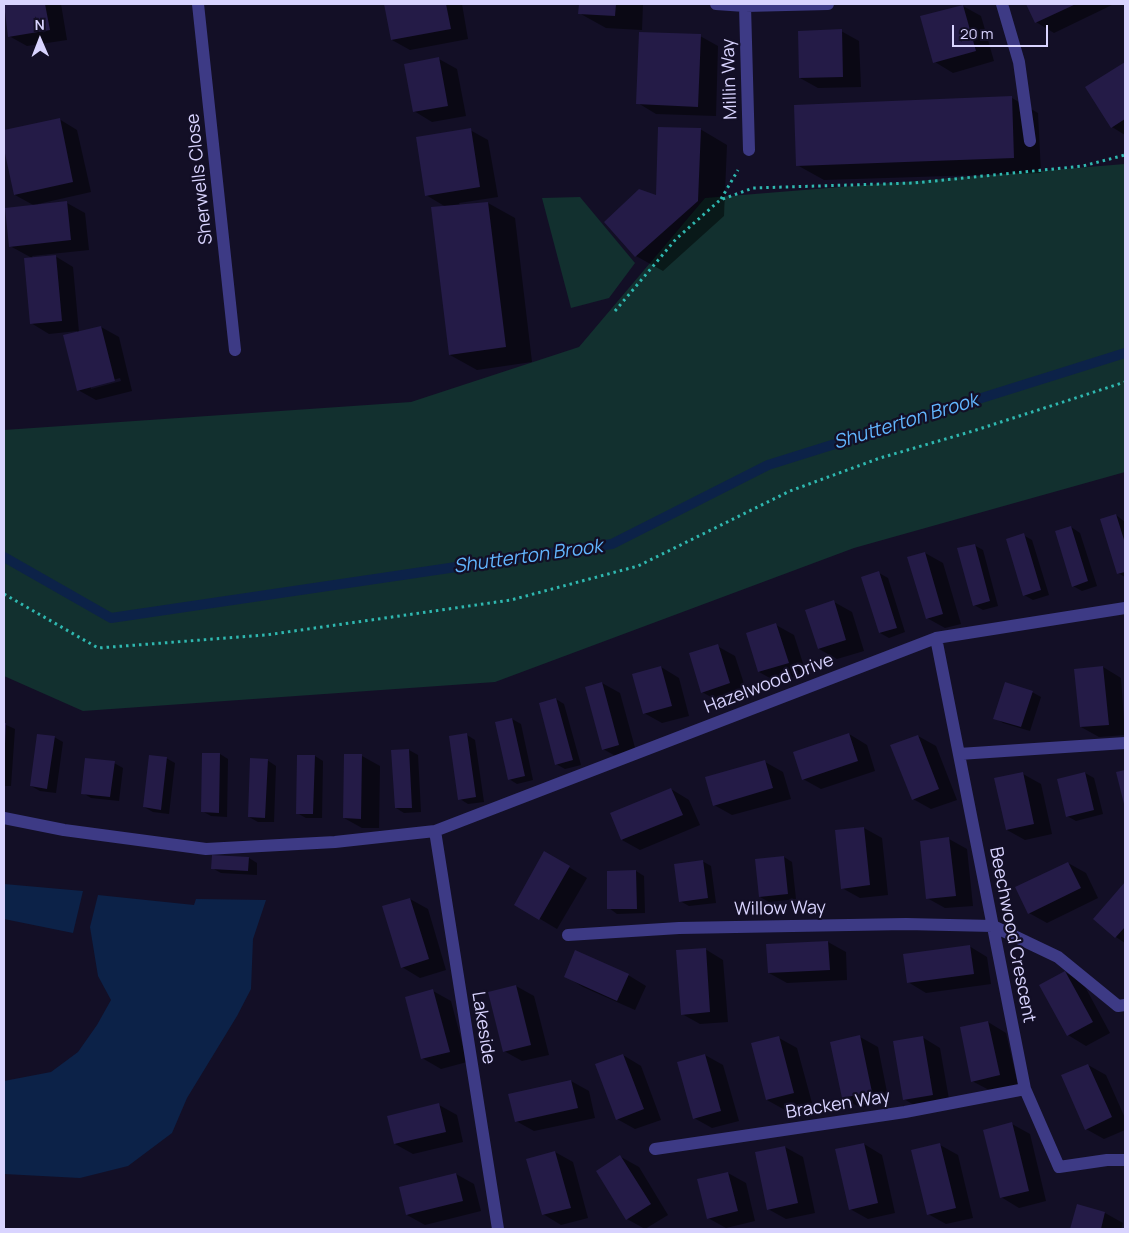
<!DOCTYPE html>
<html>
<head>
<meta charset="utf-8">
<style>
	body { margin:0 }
	#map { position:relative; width:1129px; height:1233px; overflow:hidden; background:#130f26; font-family:Manrope,sans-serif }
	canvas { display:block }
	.frame { position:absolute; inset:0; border:5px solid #d9d4ff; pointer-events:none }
	.north { position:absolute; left:15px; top:15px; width:50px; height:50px; -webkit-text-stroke:4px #130f26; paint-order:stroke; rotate:359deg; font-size:14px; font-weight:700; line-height:20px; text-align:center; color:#d9d4ff }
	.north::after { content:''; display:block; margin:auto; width:18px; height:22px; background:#d9d4ff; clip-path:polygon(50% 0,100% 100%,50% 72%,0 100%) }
	.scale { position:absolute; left:952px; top:25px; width:96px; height:22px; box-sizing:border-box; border:2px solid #d9d4ff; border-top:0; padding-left:6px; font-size:15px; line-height:18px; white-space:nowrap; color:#d9d4ff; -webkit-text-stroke:4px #130f26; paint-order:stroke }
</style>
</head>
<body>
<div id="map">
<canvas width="1129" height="1233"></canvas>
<div class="frame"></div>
<div class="north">N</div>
<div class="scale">20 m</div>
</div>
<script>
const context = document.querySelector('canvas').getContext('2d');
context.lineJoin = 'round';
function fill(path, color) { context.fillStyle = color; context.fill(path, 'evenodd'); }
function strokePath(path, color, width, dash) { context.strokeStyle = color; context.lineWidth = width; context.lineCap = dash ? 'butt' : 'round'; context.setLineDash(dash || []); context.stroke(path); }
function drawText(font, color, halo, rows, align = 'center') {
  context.font = font + ' Manrope,sans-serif'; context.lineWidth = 4.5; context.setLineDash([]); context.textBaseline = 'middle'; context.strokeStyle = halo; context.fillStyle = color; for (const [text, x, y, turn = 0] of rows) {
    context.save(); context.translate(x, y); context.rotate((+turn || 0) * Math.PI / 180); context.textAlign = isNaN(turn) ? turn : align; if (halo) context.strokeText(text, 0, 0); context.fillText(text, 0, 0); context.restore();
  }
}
fill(new Path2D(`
	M1125,164V472L854,548L495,682L83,711L4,676V430L411,402L579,347L705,198Z
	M580,197L635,263L609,298L571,308L542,198Z`), '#12302f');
fill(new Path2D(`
	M4,884L83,891L73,933L4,919Z
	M98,895L194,905L196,899L266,900L253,939L251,989L237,1016L187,1098L172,1133L128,1166L80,1178L4,1174V1081L51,1072L78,1052L97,1025L111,1000L98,976L90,927Z`), '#0c2248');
fill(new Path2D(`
	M4,4H61L67,40L27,46L9,36Z
	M385,4H462L468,39L410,50L392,40Z
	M580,4H643L642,30L606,28L579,13Z
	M1028,4H1114L1054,33L1036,22Z
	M963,6L981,16L994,61L953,73L935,62Z
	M841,31L859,41L861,87L818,88L800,78Z
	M700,36L718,46L716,116L656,114L638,103Z
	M439,59L457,69L466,116L432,122L414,111Z
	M1125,63V135L1112,127L1087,88Z
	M1012,98L1038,113L1041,173L824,180L797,165Z
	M59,119L77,130L91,192L38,204V206L67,203L85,213L89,250L32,256L33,258L55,256L73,267L79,332L101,327L119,337L132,391L96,400L78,390L77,331L49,334L31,323L32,258L10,246L35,206L15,195L4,143V131ZM120,378L121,381L91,389V386Z
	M700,129L727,145L724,216L663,271L636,256L657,197Z
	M470,130L488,140L498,197L459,203L460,205L488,203L515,218L532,362L477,370L450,355L446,207L426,195Z
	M1116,515L1125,522V577L1118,573Z
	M1071,527L1080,533L1097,586L1082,591L1073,586Z
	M1023,535L1032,540L1049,595L1033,600L1024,595Z
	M974,545L983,550L998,606L983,610L974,605Z
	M925,553L943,563L961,624L945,628L927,618Z
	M879,573L888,578L905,632L889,638L880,633Z
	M834,602L852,612L864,651L837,659L819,649L807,610Z
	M776,625L794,635L806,673L777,682L759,672Z
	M717,646L735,656L747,693L720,702L702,692Z
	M661,667L679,678L689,716L662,723L644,713Z
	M1103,667L1121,678L1125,735L1099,737L1081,727Z
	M602,683L620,693L637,755L621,759L603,749Z
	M1032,692L1041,697L1030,731L1003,723L995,718Z
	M556,699L564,704L581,765L565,769L556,764Z
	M512,719L521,724L533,780L517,784L509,779Z
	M4,724L15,729L11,786H4Z
	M849,734L867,745L875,771L821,789L803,779Z
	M467,735L475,740L484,802L468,804L460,799Z
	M918,736L936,746L957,800L931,809L913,799Z
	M54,737L63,742L56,793L40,791L31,786Z
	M409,750L418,755L421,812L404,813L396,808Z
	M220,754L228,759L227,817L211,816L202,811Z
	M315,756L323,761L322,818H306L297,813Z
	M362,756L380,766L379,828H362L344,818Z
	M166,758L175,763L169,814L153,812L144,807Z
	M267,760L276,766L274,822H258L249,817Z
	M765,762L783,772L791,799L732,815L714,805Z
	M114,763L123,768L119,801L91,798L83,793Z
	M1085,773L1094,778L1103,814L1076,821L1067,816Z
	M1023,774L1041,784L1052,834L1025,840L1007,830Z
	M671,789L689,800L700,825L640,850L622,840Z
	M864,828L882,838L888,895L860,898L842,888Z
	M949,839L967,849L973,906L945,908L927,898Z
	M545,853L587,878L557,929L515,904Z
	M784,857L792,862L796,899L769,902L760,897Z
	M249,858L257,863V875L221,873L212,868Z
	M702,861L711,866L716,903L689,906L680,901Z
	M1068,863L1086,873L1098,898L1047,923L1029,913Z
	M636,871L644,876L645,913L617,914L609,908Z
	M1125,884V943L1116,937L1095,919Z
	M410,899L428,909L446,970L420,978L402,967Z
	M828,942L846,952L847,980L787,983L769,973Z
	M969,946L987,957L991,984L926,993L908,982Z
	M705,949L723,960L728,1022L700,1024L682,1014Z
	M1065,972L1083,983L1110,1033L1086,1046L1068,1035Z
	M628,975L646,986L635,1010L583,987L565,976Z
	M516,986L534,996L549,1055L522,1061L504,1051Z
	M433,991L451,1001L467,1062L441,1069L422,1058Z
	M988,1022L1006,1033L1018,1085L991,1091L972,1081Z
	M860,1037L878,1047L889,1102L861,1108L843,1098Z
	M922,1037L940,1048L950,1105L922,1110L904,1099Z
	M779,1038L797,1048L812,1103L785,1110L767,1100Z
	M623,1055L641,1066L661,1120L635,1129L617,1119Z
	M705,1055L723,1065L739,1121L712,1128L694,1118Z
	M1088,1065L1106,1075L1125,1118V1130L1104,1139L1086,1129Z
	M571,1081L589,1091L595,1118L534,1131L516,1121L510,1095Z
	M439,1105L457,1115L463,1142L413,1154L395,1144Z
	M1012,1124L1030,1134L1046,1201L1019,1208L1001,1197Z
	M864,1144L882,1155L895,1213L868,1219L850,1209Z
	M940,1145L958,1155L973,1218L946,1224L928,1214Z
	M785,1147L803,1157L815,1213L786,1219L768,1209Z
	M555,1152L573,1162L588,1218L561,1225L543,1214Z
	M621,1157L639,1167L668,1215L645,1229L627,1219Z
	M728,1173L746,1183L755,1221L726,1228L708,1218Z
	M456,1174L474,1184L481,1211L425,1225L407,1215Z
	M1078,1206L1105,1213L1123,1223L1121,1229H1072Z`), '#0007');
strokePath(new Path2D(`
	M4,557L111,618L612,544L768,465L1125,353`), '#0c2248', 10);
fill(new Path2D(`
	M4,4H45L50,30L8,37Z
	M384,4H446L451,29L391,40Z
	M579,4H616L615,16L578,14Z
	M1026,4H1076L1035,23Z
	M963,5L976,51L933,63L920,16Z
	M842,29L843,77L799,78L798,31Z
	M639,32L701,34L698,107L636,104Z
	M439,57L448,106L413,112L404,64Z
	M1125,62V119L1111,128L1085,87Z
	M1012,96L1014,158L796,166L794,105Z
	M60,118L73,182L14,195L4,149V130Z
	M658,127L701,128L698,201L635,257L604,222L639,189L656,195Z
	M471,128L480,187L425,196L416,137Z
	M67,201L71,240L9,247L5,208Z
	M488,202L506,347L449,355L431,207Z
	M56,255L62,321L30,324L24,258Z
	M101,326L115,381L77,391L63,335Z
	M1116,514L1125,543V572L1117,574L1100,519Z
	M1071,526L1088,581L1072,587L1055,531Z
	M1024,533L1041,590L1023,596L1006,539Z
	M975,544L990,601L973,606L957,548Z
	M925,552L943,614L926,619L907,557Z
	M879,571L897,628L879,633L861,577Z
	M834,600L846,640L818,649L805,610Z
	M776,623L789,663L758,672L746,633Z
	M718,644L730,683L701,693L689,653Z
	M661,666L672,706L643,714L632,674Z
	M1103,666L1109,725L1080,727L1074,669Z
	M602,682L619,745L602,750L585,687Z
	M1005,682L1033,691L1021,727L993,719Z
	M556,698L573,760L555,765L539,703Z
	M512,718L525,776L508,780L495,722Z
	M4,723H6L5,744L4,743Z
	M467,733L476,797L458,800L449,736Z
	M849,733L858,761L802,780L793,752Z
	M37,734L55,736L47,789L30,786Z
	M918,735L939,789L912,800L890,745Z
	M409,749L412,808H395L391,750Z
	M202,753H220L219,813L201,812Z
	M344,754H362L361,819L343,818Z
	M149,755L167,757L161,810L143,807Z
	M297,755H315L313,814H296Z
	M85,758L115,761L110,797L81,794Z
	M250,758L268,759L265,818L248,817Z
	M765,760L773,788L713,806L705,777Z
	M1125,770V808L1116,772Z
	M1023,772L1034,824L1006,830L994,778Z
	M1085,772L1094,810L1066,817L1057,779Z
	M671,788L683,815L621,840L610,813Z
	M864,827L870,885L841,889L835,830Z
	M949,837L956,896L926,899L920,841Z
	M544,851L570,866L539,920L514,905Z
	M212,855L249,857L248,871L211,869Z
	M784,856L788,894L759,897L755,859Z
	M703,860L708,898L679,902L674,864Z
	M1068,862L1081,888L1028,914L1015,887Z
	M636,870L637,909H607V871Z
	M1125,882V927L1115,938L1093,919Z
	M410,898L429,959L401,968L382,906Z
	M828,941L830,970L768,973L766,944Z
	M970,945L974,974L907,983L903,954Z
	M706,948L710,1012L681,1015L676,950Z
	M575,950L629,974L617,1001L564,977Z
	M1065,971L1093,1022L1067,1036L1039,985Z
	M516,985L531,1045L503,1052L488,992Z
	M433,989L450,1052L421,1059L405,997Z
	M988,1021L1000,1075L971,1082L960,1027Z
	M860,1035L872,1092L842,1098L830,1042Z
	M779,1036L794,1093L766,1100L751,1043Z
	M923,1036L933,1095L903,1100L893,1041Z
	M623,1054L644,1109L616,1120L595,1064Z
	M705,1054L721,1111L693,1119L677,1062Z
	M1088,1064L1112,1117L1085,1130L1061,1075Z
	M571,1080L578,1108L515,1122L508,1094Z
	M439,1103L446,1132L394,1144L387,1116Z
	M1012,1122L1029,1191L1000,1198L983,1130Z
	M864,1143L878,1203L849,1210L835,1149Z
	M940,1143L956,1208L927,1215L911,1150Z
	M785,1146L798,1203L767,1210L755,1152Z
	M555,1151L571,1208L542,1215L526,1159Z
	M620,1155L651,1204L626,1220L596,1171Z
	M728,1172L738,1211L707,1219L697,1179Z
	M456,1173L463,1201L406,1215L399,1187Z
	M1077,1204L1105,1212L1101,1229H1070Z`), '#241b47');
strokePath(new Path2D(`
	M721,199L738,170
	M615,311L676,239L720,200L753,188L914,183L1083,166L1125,155
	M4,594L98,648L266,635L511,600L638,566L790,491L880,458L973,431L1125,382`), '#2fb8b0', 3, [2.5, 4]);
strokePath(new Path2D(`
	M936,638L1025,1089L1059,1167L1107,1160H1125
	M959,754L1125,743
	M4,818L64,830L206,849L335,842L435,831L936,638L1125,608
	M435,831L498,1229
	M568,935L679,928L906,924L993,926L1058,957L1118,1006L1125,1005
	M655,1149L905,1112L1025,1089`), '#3d3a85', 12);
strokePath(new Path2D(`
	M198,4L235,350
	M716,4L745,6L828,4
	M1002,4L1019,62L1030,141
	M745,6L749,150`), '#3d3a85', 12);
drawText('18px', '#d9d4ff', '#130f26', [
	["Millin Way",730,79,-92],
	["Sherwells Close",200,179,-96],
	["Hazelwood Drive",769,684,-21],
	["Willow Way",780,909,-1],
	["Beechwood Crescent",1012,935,79],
	["Lakeside",483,1028,81],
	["Bracken Way",838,1105,-9]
]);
drawText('italic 19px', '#62b6ff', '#130f26', [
	["Shutterton Brook",906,422,-17],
	["Shutterton Brook",528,557,-8]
]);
</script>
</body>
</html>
